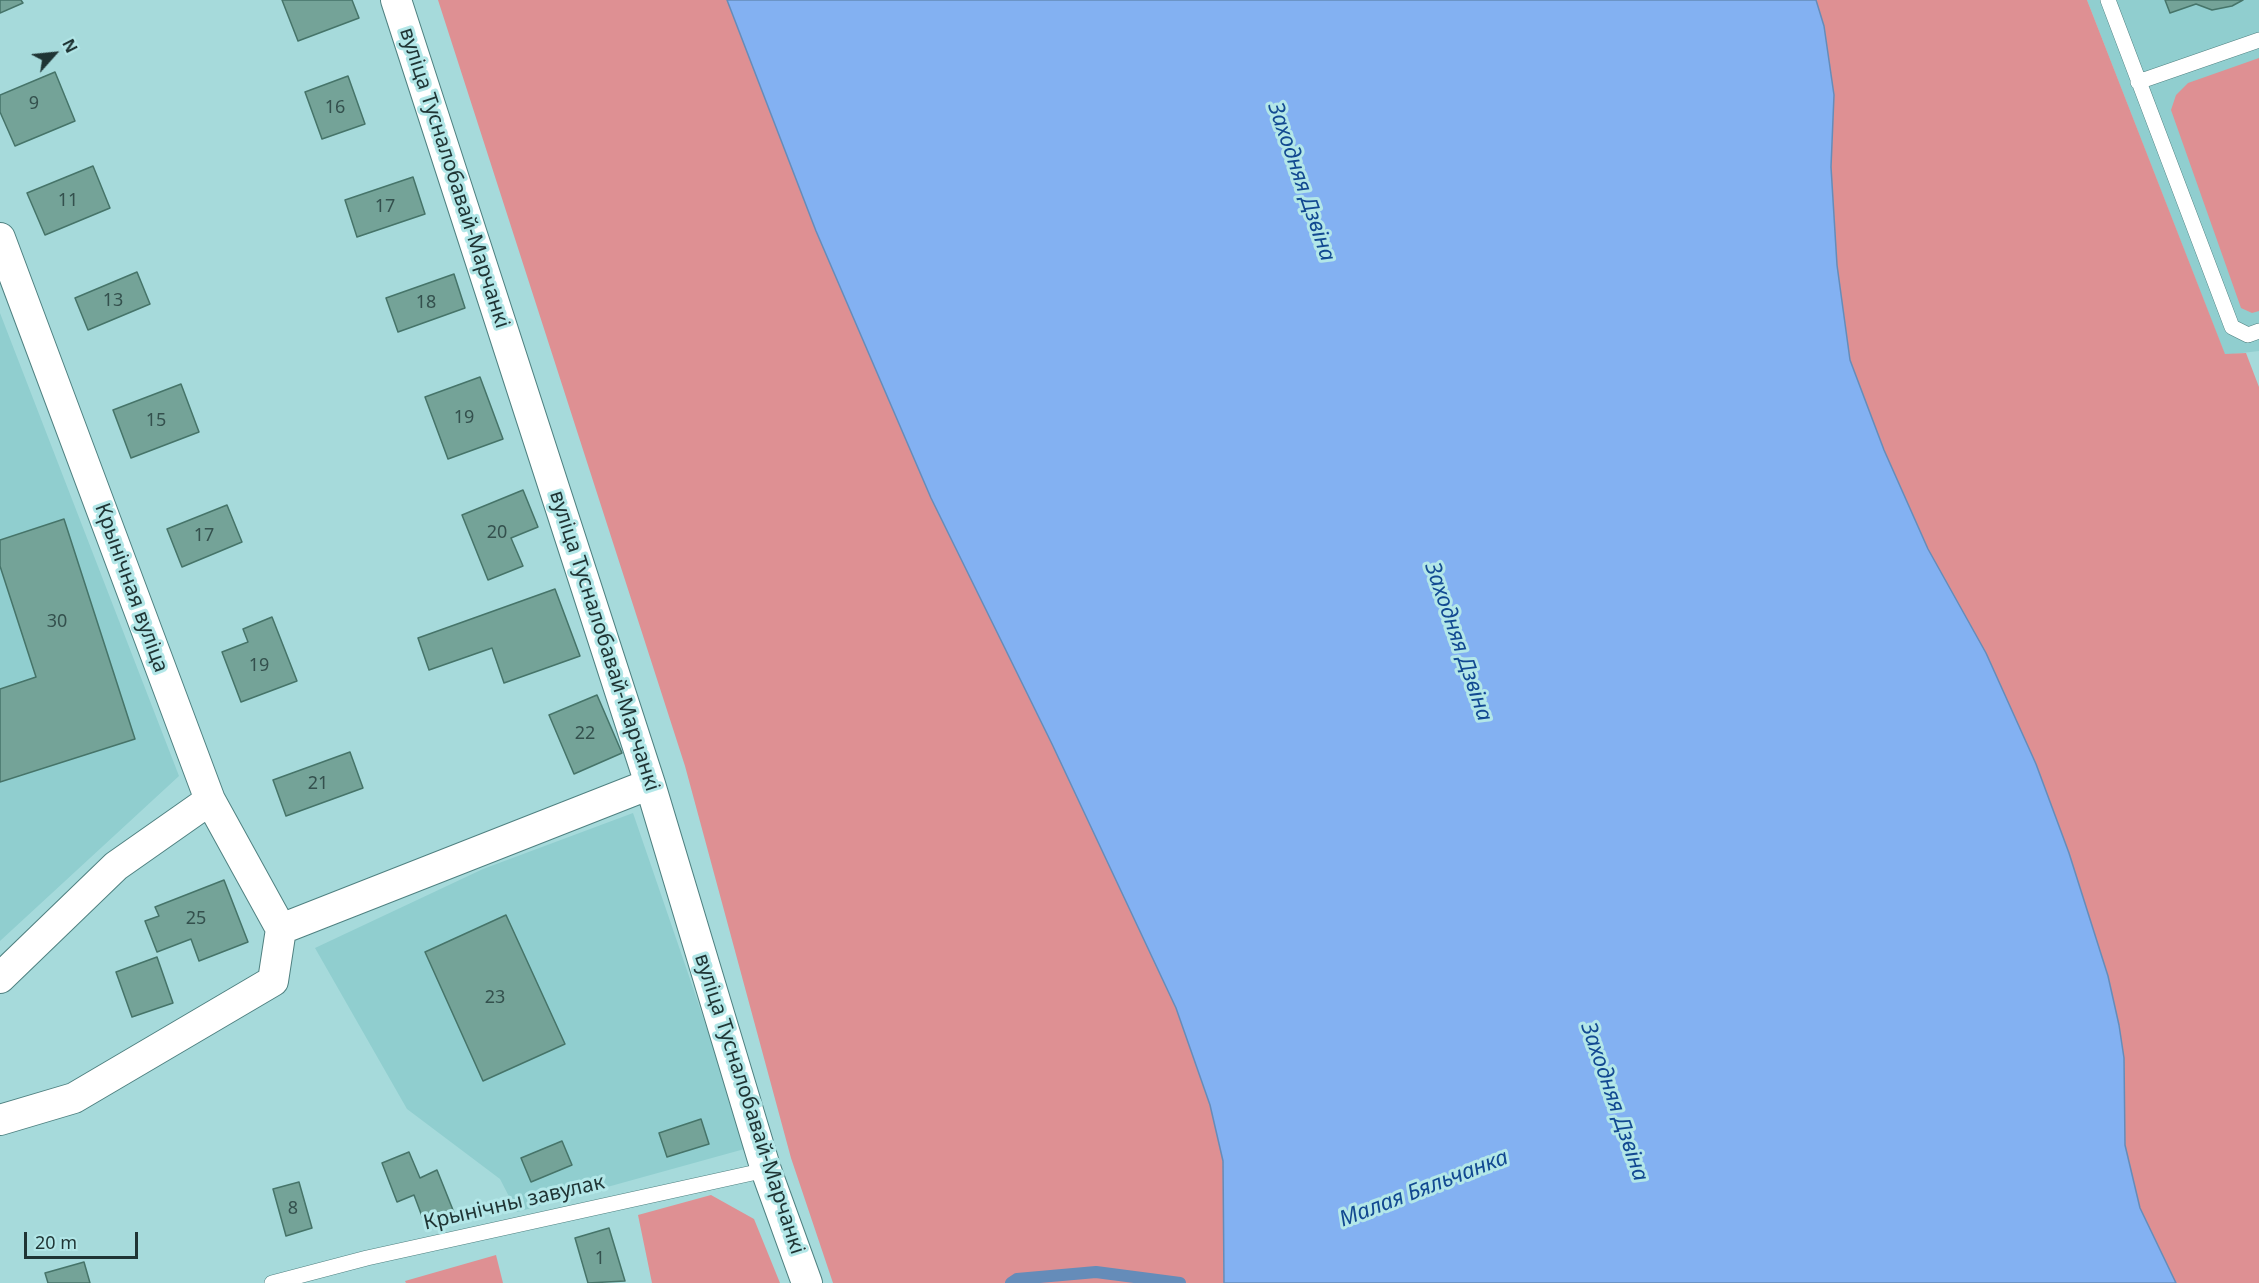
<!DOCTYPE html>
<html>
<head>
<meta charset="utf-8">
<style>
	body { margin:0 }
	#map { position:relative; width:2259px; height:1283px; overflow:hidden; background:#a6dadb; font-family:"Noto Sans",sans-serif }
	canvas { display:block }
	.north { position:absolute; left:24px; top:24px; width:60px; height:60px; -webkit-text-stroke:4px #b3e7e8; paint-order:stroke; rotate:63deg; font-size:16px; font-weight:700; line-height:24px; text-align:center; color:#1f3434 }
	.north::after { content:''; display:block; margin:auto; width:21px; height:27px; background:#1f3434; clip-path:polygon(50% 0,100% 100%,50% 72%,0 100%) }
	.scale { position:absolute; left:24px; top:1232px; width:114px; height:27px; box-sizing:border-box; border:3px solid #1f3434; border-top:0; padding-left:8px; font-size:18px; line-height:21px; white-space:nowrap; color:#1f3434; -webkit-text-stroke:4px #b3e7e8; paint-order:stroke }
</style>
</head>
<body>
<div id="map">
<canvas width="2259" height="1283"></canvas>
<div class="north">N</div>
<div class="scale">20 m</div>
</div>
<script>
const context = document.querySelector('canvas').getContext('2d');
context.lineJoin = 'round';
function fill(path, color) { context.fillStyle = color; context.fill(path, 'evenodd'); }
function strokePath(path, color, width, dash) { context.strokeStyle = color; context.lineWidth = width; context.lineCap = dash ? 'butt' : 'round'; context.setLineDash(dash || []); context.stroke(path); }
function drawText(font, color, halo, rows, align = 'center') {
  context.font = font + ' "Noto Sans",sans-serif'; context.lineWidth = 6; context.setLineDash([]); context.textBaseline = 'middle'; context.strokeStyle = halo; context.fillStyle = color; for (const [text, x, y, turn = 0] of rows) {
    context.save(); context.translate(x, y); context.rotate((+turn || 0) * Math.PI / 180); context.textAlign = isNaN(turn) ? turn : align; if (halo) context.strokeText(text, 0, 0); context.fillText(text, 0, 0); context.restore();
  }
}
fill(new Path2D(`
	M2087,0H2259V351L2225,355Z
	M0,313L179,776L0,941Z
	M633,813L748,1148L517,1212L500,1179L407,1109L315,948L483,869Z`), '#90cecf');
fill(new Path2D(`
	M438,0H727L816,231L931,498L1052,744L1176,1008L1210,1105L1223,1161L1224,1283H833L791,1158L685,766Z
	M1816,0H2087L2225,354L2246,353L2259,387V1283H2176L2140,1208L2125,1145L2124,1058L2119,1025L2108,976L2069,853L2036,764L1928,549L1884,450L1850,360L1837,265L1831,167L1834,95Z
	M2259,58V311L2252,313L2241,308L2171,110L2176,95L2188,83Z
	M711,1195L754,1219L780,1283H652L638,1215Z
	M496,1255L503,1283H406L405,1281Z`), '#de9093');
const water = new Path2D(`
	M727,0H1816L1824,26L1834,95L1831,167L1837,265L1850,360L1884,450L1928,549L1986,653L2036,764L2069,853L2108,976L2119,1025L2124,1058L2125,1145L2140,1208L2176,1283H1224L1223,1161L1210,1105L1176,1008L1052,744L931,498L816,231Z`);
fill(water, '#83b1f2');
strokePath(water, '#658cb9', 1.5);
strokePath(new Path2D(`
	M1011,1283L1017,1279L1096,1272L1180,1283`), '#658cb9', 12);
const building = new Path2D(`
	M0,0H21L23,3L0,13Z
	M282,0H352L359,18L298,41Z
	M2165,0H2243L2232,6L2212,10L2196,4L2170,13Z
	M55,72L75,121L15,146L0,112V95Z
	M348,76L365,124L322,139L305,92Z
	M93,166L110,208L45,235L27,193Z
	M413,177L425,214L357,237L345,200Z
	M137,272L150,304L88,330L75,298Z
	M454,274L465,308L398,332L386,298Z
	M480,377L503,439L448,459L425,397Z
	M181,384L199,432L131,458L113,410Z
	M523,490L538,527L511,538L523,566L488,580L462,515Z
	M227,505L242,542L182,567L167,529Z
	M64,519L135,739L0,782V689L36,677L0,566V540Z
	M555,589L580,656L504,683L492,648L429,670L418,638Z
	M272,617L297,681L241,702L222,652L248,642L243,629Z
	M597,695L622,753L574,774L549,715Z
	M350,752L363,788L286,816L273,780Z
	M224,880L248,942L199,961L191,939L157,952L145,921L159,916L155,907Z
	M506,915L565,1044L483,1081L425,952Z
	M157,957L173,1003L132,1017L116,972Z
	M701,1119L709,1144L667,1157L659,1133Z
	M562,1141L572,1165L531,1182L521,1158Z
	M409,1152L420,1178L437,1170L455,1215L426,1227L414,1195L397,1202L382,1163Z
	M299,1182L312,1228L286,1236L273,1189Z
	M609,1228L625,1281L588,1283L575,1238Z
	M84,1262L90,1283H48L45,1273Z`);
fill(building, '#74a398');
strokePath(building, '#467469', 1.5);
const service = new Path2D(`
	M2108,0L2232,327L2248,335L2259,331
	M2138,82L2259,40
	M272,1283L367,1258L766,1170`);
const minor = new Path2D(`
	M396,0L650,784L766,1170L807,1283
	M0,238L210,800L281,929
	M281,929L650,784
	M0,978L116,866L210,800
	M0,1120L74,1098L273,981L281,929`);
strokePath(service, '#4f8181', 16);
strokePath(minor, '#4f8181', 32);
strokePath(service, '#fff', 15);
strokePath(minor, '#fff', 30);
drawText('18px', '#34504d', null, [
	["9",34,104],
	["16",335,108],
	["11",68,201],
	["17",385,207],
	["13",113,301],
	["18",426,303],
	["19",464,418],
	["15",156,421],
	["20",497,533],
	["17",204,536],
	["30",57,622],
	["19",259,666],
	["22",585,734],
	["21",318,784],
	["25",196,919],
	["23",495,998],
	["8",293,1209],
	["1",600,1259]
]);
drawText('21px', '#1f3434', '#b3e7e8', [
	["вуліца Тусналобавай-Марчанкі",454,178,72],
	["Крынічная вуліца",131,588,70],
	["вуліца Тусналобавай-Марчанкі",604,641,72],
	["вуліца Тусналобавай-Марчанкі",749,1104,72],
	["Крынічны завулак",514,1203,-13]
]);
drawText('italic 22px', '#124991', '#b3e7e8', [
	["Заходняя Дзвіна",1301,182,71],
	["Заходняя Дзвіна",1458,642,71],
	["Заходняя Дзвіна",1614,1102,71],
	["Малая Бяльчанка",1424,1189,-21]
]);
</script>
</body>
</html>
